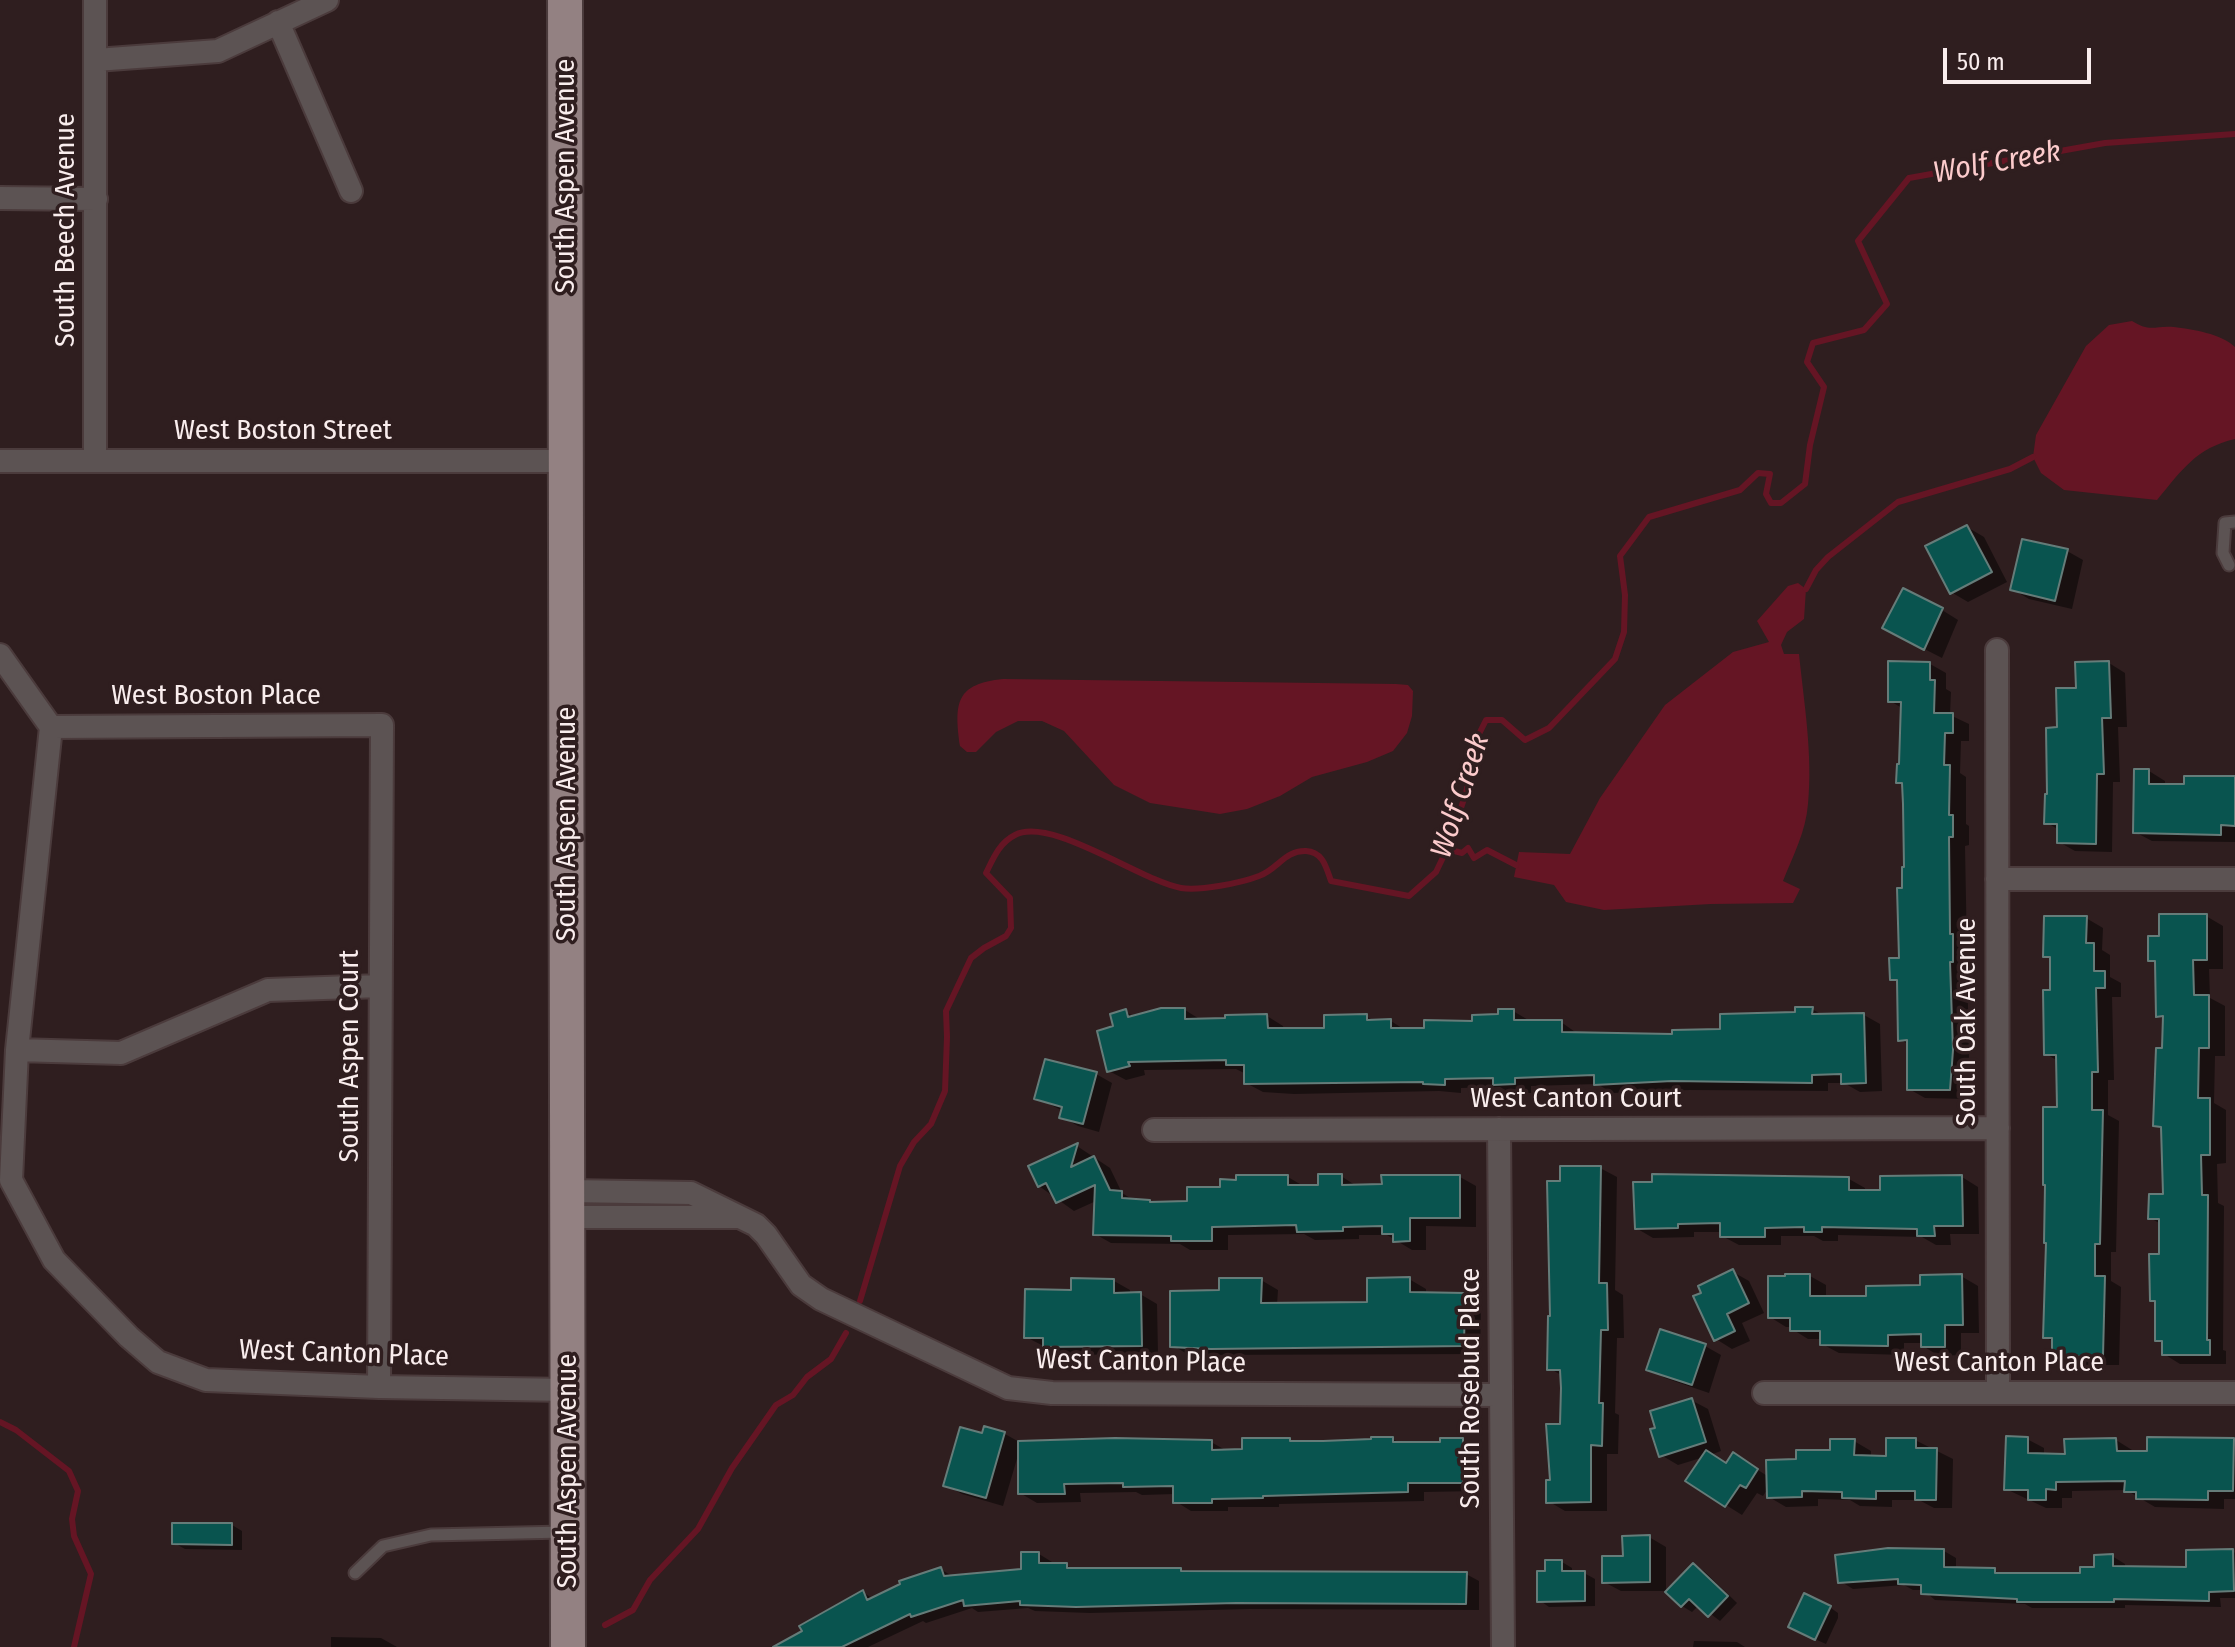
<!DOCTYPE html>
<html>
<head>
<meta charset="utf-8">
<style>
	body { margin:0 }
	#map { position:relative; width:2235px; height:1647px; overflow:hidden; background:#2f1e1f; font-family:"Fira Sans Condensed",sans-serif }
	canvas { display:block }
	.scale { position:absolute; left:1943px; top:48px; width:148px; height:36px; box-sizing:border-box; border:4px solid #f9eded; border-top:0; padding-left:10px; font-size:24px; line-height:28px; white-space:nowrap; color:#f9eded; -webkit-text-stroke:6px #2f1e1f; paint-order:stroke }
</style>
</head>
<body>
<div id="map">
<canvas width="2235" height="1647"></canvas>
<div class="scale">50 m</div>
</div>
<script>
const context = document.querySelector('canvas').getContext('2d');
context.lineJoin = 'round';
function fill(path, color) { context.fillStyle = color; context.fill(path, 'evenodd'); }
function strokePath(path, color, width, dash) { context.strokeStyle = color; context.lineWidth = width; context.lineCap = dash ? 'butt' : 'round'; context.setLineDash(dash || []); context.stroke(path); }
function drawText(font, color, halo, rows, align = 'center') {
  context.font = font + ' "Fira Sans Condensed",sans-serif'; context.lineWidth = 7; context.setLineDash([]); context.textBaseline = 'middle'; context.strokeStyle = halo; context.fillStyle = color; for (const [text, x, y, turn = 0] of rows) {
    context.save(); context.translate(x, y); context.rotate((+turn || 0) * Math.PI / 180); context.textAlign = isNaN(turn) ? turn : align; if (halo) context.strokeText(text, 0, 0); context.fillText(text, 0, 0); context.restore();
  }
}
fill(new Path2D(`
	M2132,321C2151,333 2155,325 2174,327C2192,329 2222,334 2235,347V439C2196,448 2182,470 2157,500L2064,490L2041,473L2033,457L2036,435L2086,346L2109,325Z
	M1798,583L1806,589L1804,619L1787,632L1781,645L1784,654H1799C1804,703 1813,755 1808,804C1806,831 1793,856 1783,881L1800,889L1793,903L1711,904L1604,910L1566,902L1554,885L1514,877L1519,852L1570,854L1600,798L1665,705L1733,652L1769,642L1757,621L1788,586Z
	M1003,679L1396,684L1408,685L1413,691L1412,716L1407,733L1393,751L1367,762L1312,777L1280,796L1247,809L1220,814L1150,803L1114,785L1064,731L1042,721H1018L996,732L976,752H967L960,746C954,702 956,684 1003,679Z`), '#651524');
fill(new Path2D(`
	M1967,527L1984,537L2007,582L1968,602L1951,592Z
	M2067,551L2083,560L2072,609L2029,599L2012,589Z
	M1942,610L1958,620L1942,658L1901,637Z
	M2109,663L2125,673L2127,727H2118L2120,782H2113L2112,852L2075,851L2059,842V830L2046,822L2059,729L2078,690Z
	M1930,664L1946,673V689L1951,692L1950,715L1969,724V741H1961L1960,773L1966,777V824L1969,826V845L1965,846L1969,1060L1966,1099L1925,1098L1909,1089V1045L1900,1039L1899,983L1892,979L1901,960L1906,869L1904,785L1898,782L1901,766L1902,708L1890,701Z
	M2149,771L2165,781V786L2235,779V842L2152,841L2135,832Z
	M2206,916L2223,926V969H2209L2210,998L2225,1006V1056H2215L2214,1103L2226,1110V1163L2217,1164L2218,1203L2224,1206L2223,1350L2226,1351V1364H2180L2164,1354V1344L2157,1340V1302L2152,1300L2161,1256V1224L2150,1218L2165,1196L2163,1130L2155,1125L2164,1050L2165,1019L2158,1015L2157,964L2150,959L2161,938Z
	M2086,918L2103,928L2102,950L2110,955V977L2121,983V997H2112L2114,1080H2108V1115L2119,1121L2116,1252H2111V1281L2121,1287L2119,1365H2070L2054,1356V1342L2045,1337L2059,1109L2058,1061L2046,1054L2052,959L2045,956Z
	M1812,1009L1824,1016L1864,1015L1880,1024L1882,1091L1860,1092L1844,1083H1828V1091L1690,1090L1613,1093L1597,1084L1531,1086V1093H1511L1500,1087L1461,1088V1093L1439,1091L1294,1094L1263,1092L1246,1083L1244,1073L1236,1069L1144,1070L1145,1075L1126,1080L1109,1071L1116,1028L1126,1012L1135,1017L1185,1010L1201,1020L1267,1016L1283,1026L1284,1030H1326L1366,1016L1376,1022L1391,1021L1405,1030H1426L1474,1023L1513,1011L1530,1021L1561,1022L1578,1034L1674,1036L1722,1031Z
	M1096,1074L1112,1083L1099,1132L1078,1126L1062,1117L1063,1111L1037,1098Z
	M1077,1146L1110,1168L1122,1193L1135,1201L1153,1204L1189,1203L1222,1189L1288,1177L1305,1187H1320L1341,1176L1358,1187L1460,1177L1476,1186V1227L1426,1226V1250H1412L1387,1235H1359V1239L1315,1240L1304,1234L1228,1235V1250H1190L1180,1244L1111,1243L1095,1234L1096,1201L1074,1211L1039,1186L1030,1167Z
	M1600,1168L1617,1177L1615,1290L1623,1295L1624,1338H1617L1615,1413L1619,1415L1618,1454H1607V1511H1565L1548,1501L1562,1426L1561,1375L1549,1368L1562,1183Z
	M1962,1177L1978,1187L1979,1234H1950L1951,1245H1936L1922,1237L1838,1235V1241H1823L1814,1236H1781V1245H1739L1722,1236V1232H1694V1237L1653,1238L1636,1228L1849,1179L1865,1188V1192Z
	M1733,1272L1749,1281L1764,1313L1742,1323L1750,1341L1732,1349L1716,1339Z
	M1810,1276L1826,1285V1298H1868L1961,1276L1978,1286L1979,1333H1961V1355L1939,1356L1923,1346V1343H1904V1355L1839,1353L1822,1344V1339H1808L1792,1329V1327H1786L1770,1317Z
	M1409,1279L1426,1289V1294L1464,1295L1481,1304L1480,1354L1189,1355L1172,1345L1221,1292L1261,1280L1278,1290L1277,1305L1369,1304Z
	M1114,1281L1130,1290V1294H1140L1157,1304L1158,1354L1061,1355L1026,1337L1073,1292Z
	M1705,1346L1721,1355L1709,1393L1665,1378L1649,1369Z
	M1691,1400L1708,1409L1721,1451L1710,1455L1727,1465H1750L1769,1477L1798,1461L1832,1452L1854,1441L1871,1451V1458H1888L1915,1440L1953,1459L1952,1508H1934L1919,1500H1892V1507L1860,1506L1850,1500L1818,1499V1506L1786,1507L1769,1497V1487L1763,1496L1757,1493L1742,1515L1726,1505L1704,1457L1678,1465L1661,1455Z
	M985,1428L1005,1434L1021,1443L1211,1442L1227,1451H1244L1290,1440L1295,1443L1393,1439L1401,1444H1442L1462,1440L1479,1450V1491L1424,1492V1501L1279,1504V1507H1228V1511H1191L1175,1501V1494L1142,1495L1136,1492L1080,1493L1081,1502L1037,1503L1020,1493L1019,1452L1003,1506L962,1494L946,1485L983,1435Z
	M2027,1439L2044,1448V1455L2067,1456L2116,1440L2132,1450V1453L2149,1454V1439L2235,1441V1499H2224V1509L2155,1507L2126,1490L2072,1491V1498H2062V1508H2046L2006,1489Z
	M232,1525L242,1531V1550L185,1549L174,1543Z
	M1649,1537L1666,1547V1591H1621L1604,1582L1625,1558Z
	M1944,1551L1956,1558V1569L1994,1570L2002,1575L2082,1574L2096,1569L2112,1556L2125,1564V1568L2188,1569L2233,1551L2235,1553V1598H2220L2221,1607L2125,1605V1608H2032L2025,1604L1935,1600L1923,1590H1913L1904,1585L1853,1589L1840,1581Z
	M1039,1554L1052,1562V1565H1066L1075,1570H1181L1187,1573L1466,1574L1479,1581V1610L1250,1609L1090,1613L1035,1611L1028,1608L978,1612L972,1608L926,1623L923,1621L868,1647H778L862,1592L874,1599L940,1569L954,1577L1023,1571Z
	M1562,1562L1572,1568V1573H1584L1595,1579V1606L1549,1607L1539,1600L1547,1573Z
	M1693,1565L1704,1571L1737,1603L1720,1621L1699,1605L1692,1612L1682,1606Z
	M1828,1606L1838,1613V1618L1826,1644L1801,1633Z
	M331,1637L381,1638L397,1647H331Z
	M1694,1641L1737,1642L1745,1647H1693Z`), '#0007');
strokePath(new Path2D(`
	M1806,589L1816,570L1828,557L1898,502L2010,469L2033,457
	M1447,849L1462,853L1468,848L1474,858L1487,850L1516,865
	M860,1301L900,1166L914,1142L931,1124L945,1091L947,1037L946,1011L971,958L984,948L1006,936L1011,928L1010,898L986,873C993,859 999,843 1015,835C1051,816 1141,881 1181,888C1200,891 1241,883 1259,876C1277,870 1285,850 1306,851C1323,852 1326,867 1331,881L1409,896L1436,872L1447,849L1466,793L1477,738L1486,720H1502L1525,740L1549,728L1615,659L1624,632L1625,595L1620,556L1649,517L1740,490L1758,473L1770,474L1766,494L1771,503H1781L1805,484L1810,445L1824,387L1807,362L1813,343L1864,330L1887,304L1858,241L1909,178L2105,143L2235,134
	M0,1422L16,1430L69,1471L78,1491L72,1519L74,1536L91,1574L74,1647
	M605,1625L633,1610L650,1580L698,1529L732,1468L776,1405L793,1395L807,1377L831,1359L846,1333`), '#651524', 6);
const building = new Path2D(`
	M1967,525L1992,572L1950,594L1925,546Z
	M2022,539L2068,549L2055,601L2010,590Z
	M1903,588L1943,608L1924,650L1882,628Z
	M1888,661L1930,662V680H1935L1934,713H1953V733H1945L1944,765H1950L1949,815H1953V837H1949L1950,934H1953V962H1950L1953,1050L1950,1090H1907V1040L1898,1041L1897,980H1890L1889,958H1899L1897,888H1902V867H1904L1903,804L1902,783H1896L1897,764H1899L1901,702H1888Z
	M2109,661L2111,718H2102L2104,774H2097L2096,844L2057,843V824H2044L2045,794H2047L2046,728L2057,727L2056,688H2076L2075,662Z
	M2134,769H2149V784H2184V776H2235V826L2221,825V835L2133,833Z
	M2159,914H2207V960H2193L2194,995H2209V1048H2199L2198,1098H2210V1155H2201L2202,1195H2208L2207,1340H2210V1355H2162V1341H2155V1301H2150L2149,1254H2159V1219H2148L2149,1194H2163L2161,1127L2153,1126L2156,1048H2162L2163,1016L2156,1017L2155,961H2148V936H2159Z
	M2044,916H2087L2086,943H2094V971H2105V988H2096L2098,1072H2092V1110H2103L2100,1244H2095V1276H2105L2103,1356L2052,1357V1338H2043L2046,1243H2044L2045,1185H2043V1107H2057L2056,1055H2044L2043,990H2050V957H2043Z
	M1795,1007H1813L1812,1014L1864,1013L1866,1083L1841,1084V1074L1812,1075V1083L1672,1081L1594,1085V1075L1515,1078V1084L1493,1085V1078L1445,1079V1085L1423,1084V1082L1244,1084V1065H1226V1060L1128,1062L1130,1066L1107,1072L1097,1031L1113,1026L1110,1014L1126,1009L1128,1017L1161,1008H1185V1019L1225,1018V1015L1267,1014L1268,1028H1324V1015L1367,1014V1020L1391,1019V1028H1424V1020L1472,1021V1015L1498,1014V1009H1514V1020H1562V1032L1672,1034V1030L1720,1029V1014L1795,1012Z
	M1045,1059L1097,1072L1083,1124L1059,1118L1062,1107L1034,1099Z
	M1078,1143L1071,1167L1094,1156L1110,1190L1122,1191V1198L1150,1200V1202L1187,1201V1187H1220V1179L1236,1180V1175H1288V1185H1318V1174H1342V1185L1382,1184L1381,1175H1460V1218H1410V1241L1393,1242V1234H1382V1226L1343,1227V1231L1297,1232L1296,1225L1212,1227V1241H1171V1236L1093,1235L1095,1185L1056,1203L1046,1183L1038,1187L1028,1166Z
	M1560,1166H1601L1599,1283H1607L1608,1330H1601L1599,1403H1603L1602,1446L1591,1445V1502L1546,1503V1480H1550L1546,1424H1560L1561,1388L1560,1370H1547L1548,1316H1550L1547,1181H1560Z
	M1652,1174L1849,1177V1190H1880V1176L1962,1175L1963,1226H1934L1935,1236H1917V1229L1822,1227V1232H1804V1227L1765,1228V1237H1720V1223L1678,1224V1228L1635,1229L1633,1182H1652Z
	M1733,1269L1749,1303L1727,1314L1735,1331L1714,1341L1693,1296L1701,1293L1698,1286Z
	M1785,1274H1810V1296H1866V1286L1920,1285V1275L1962,1274L1963,1325H1945V1347H1921V1334L1888,1335V1346L1820,1345V1331H1790V1318H1768V1276H1785Z
	M1410,1277V1292L1465,1293L1464,1346L1211,1349L1170,1347V1291L1219,1290V1278H1262L1261,1303L1367,1302V1278Z
	M1071,1278L1114,1279V1293L1141,1292L1142,1346L1043,1347V1338H1024L1025,1289L1071,1290Z
	M1660,1329L1706,1344L1692,1385L1646,1370Z
	M1692,1398L1706,1442L1659,1457L1650,1429L1655,1428L1650,1411Z
	M984,1426L1005,1432L986,1498L943,1486L960,1427L982,1433Z
	M2006,1436L2028,1437V1453L2065,1454L2064,1439L2116,1438L2117,1451H2147V1437L2234,1438L2233,1491H2208V1500L2136,1499V1492H2124L2125,1481L2056,1482V1490L2046,1489V1500H2028V1490H2004Z
	M1371,1437H1393V1442H1440V1438H1463V1483H1408V1492L1263,1496V1498L1212,1499V1503H1173V1486L1123,1487V1483L1064,1484L1065,1494H1018V1441L1115,1438L1212,1440V1450L1242,1449V1438H1290V1441H1323L1371,1439Z
	M1886,1438H1916V1448H1937L1936,1500H1915V1491H1876V1499L1842,1498V1492L1802,1491V1497L1767,1498L1766,1460L1796,1459V1450H1830V1439H1855L1854,1455L1886,1456Z
	M1706,1450L1726,1463L1733,1452L1758,1469L1746,1488L1740,1485L1725,1507L1685,1481Z
	M172,1523H232V1545L172,1544Z
	M1650,1535V1582L1602,1583V1556H1623L1622,1536Z
	M1888,1548L1944,1549V1567L1995,1568V1573H2080V1567H2094V1555L2113,1554V1566L2186,1567V1550L2233,1549L2234,1591L2209,1592V1601L2114,1599V1602H2017V1599L1921,1594V1585L1898,1584V1579L1838,1583L1835,1555Z
	M1021,1552H1039V1563H1067V1568H1181V1571L1467,1572L1466,1604L1236,1603L1076,1607L1020,1605V1601L964,1606L963,1600L911,1617L910,1614L842,1647H773L802,1631L799,1626L863,1590L867,1600L900,1584L899,1581L941,1567L944,1576L1021,1569Z
	M1545,1560H1562V1571H1585V1601L1537,1602V1571H1545Z
	M1693,1563L1728,1596L1708,1617L1689,1599L1681,1607L1665,1592Z
	M1804,1593L1831,1606L1815,1640L1788,1627Z`);
fill(building, '#09544f');
strokePath(building, '#657c79', 2);
const service = new Path2D(`
	M2229,565L2223,553L2225,523L2235,522
	M355,1573L383,1546L431,1535L563,1532`);
const minor = new Path2D(`
	M95,0V461
	M278,22L351,191
	M96,60L218,51L327,0
	M0,198L96,199
	M0,461H567
	M1997,650L1998,1393
	M0,655L51,727L17,1050L11,1180L54,1260L129,1337L158,1362L206,1380L379,1387L569,1390
	M51,727L382,725L379,1387
	M1997,879H2235
	M17,1050L121,1053L268,990L380,986
	M1499,1129L1503,1647
	M1154,1130L1998,1128
	M569,1191L691,1193L756,1225L766,1235L801,1285L821,1299L1008,1388L1052,1393L1501,1395
	M568,1217H735
	M1764,1393H2235`);
const primary = new Path2D(`
	M565,0L568,1647`);
strokePath(service, '#4b3b3c', 15);
strokePath(minor, '#4b3b3c', 26);
strokePath(primary, '#4b3b3c', 38);
strokePath(service, '#5c5353', 11);
strokePath(minor, '#5c5353', 22);
strokePath(primary, '#938182', 34);
drawText('28px', '#f9eded', '#2f1e1f', [
	["South Aspen Avenue",566,176,-90],
	["South Beech Avenue",66,230,-90],
	["West Boston Street",283,431],
	["West Boston Place",216,696],
	["South Aspen Avenue",567,824,-90],
	["South Oak Avenue",1967,1022,-90],
	["South Aspen Court",350,1056,-90],
	["West Canton Court",1576,1099],
	["West Canton Place",344,1354,2],
	["West Canton Place",1141,1362,1],
	["West Canton Place",1999,1363],
	["South Rosebud Place",1471,1388,-90],
	["South Aspen Avenue",568,1471,-90]
]);
drawText('italic 30px', '#fccbcc', '#2f1e1f', [
	["Wolf Creek",1997,163,-10],
	["Wolf Creek",1461,796,-72]
]);
</script>
</body>
</html>
